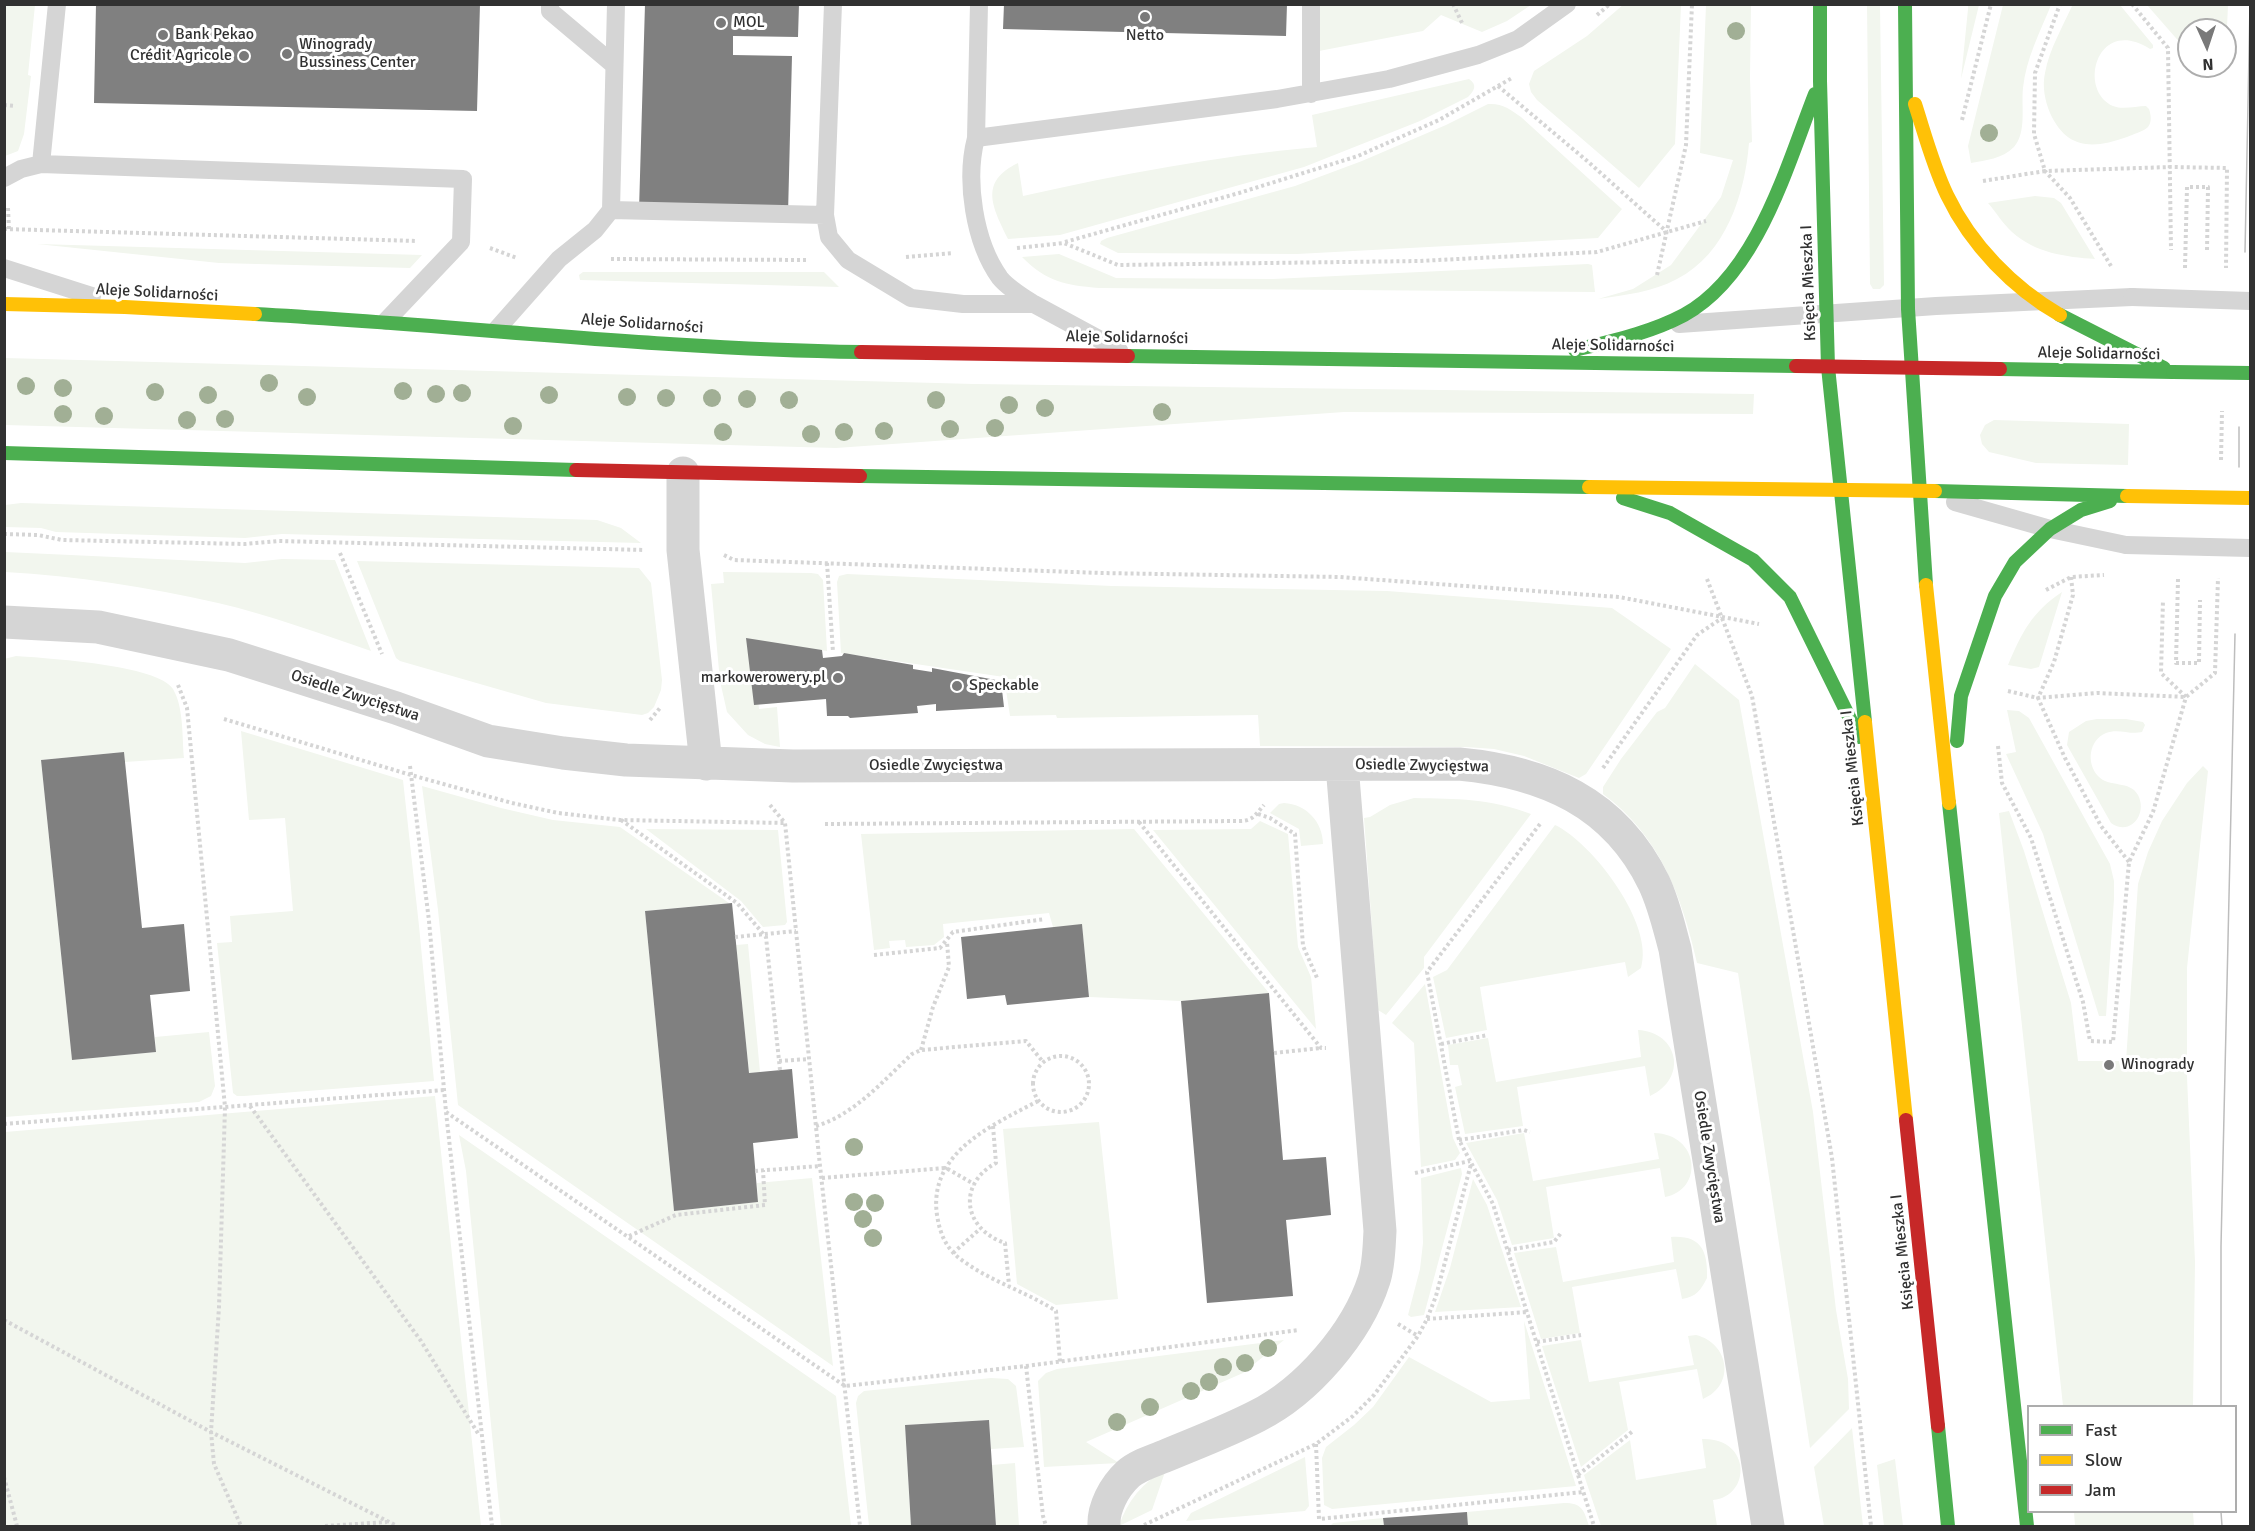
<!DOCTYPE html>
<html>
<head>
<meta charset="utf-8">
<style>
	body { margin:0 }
	#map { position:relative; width:2255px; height:1531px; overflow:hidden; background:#fff; font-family:Signika,sans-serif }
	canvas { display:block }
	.frame { position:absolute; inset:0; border:6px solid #313131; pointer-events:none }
	.legend { position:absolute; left:2027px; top:1405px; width:210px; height:108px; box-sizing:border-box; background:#fff; border:2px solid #adadad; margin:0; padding:8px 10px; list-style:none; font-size:18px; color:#313131 }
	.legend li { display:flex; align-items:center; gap:12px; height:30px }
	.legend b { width:30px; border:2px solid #adadad }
	.north { position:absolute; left:2177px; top:18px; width:60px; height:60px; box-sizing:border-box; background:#fff; border:2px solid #adadad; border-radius:50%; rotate:177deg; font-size:16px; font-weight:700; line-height:24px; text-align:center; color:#313131 }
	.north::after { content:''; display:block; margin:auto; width:21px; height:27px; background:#797979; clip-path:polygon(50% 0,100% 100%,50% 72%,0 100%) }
</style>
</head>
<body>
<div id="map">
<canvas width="2255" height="1531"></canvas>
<div class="frame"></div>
<ul class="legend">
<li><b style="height:8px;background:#4caf50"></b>Fast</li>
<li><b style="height:8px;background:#ffc107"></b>Slow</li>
<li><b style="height:8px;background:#c62828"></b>Jam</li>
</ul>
<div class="north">N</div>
</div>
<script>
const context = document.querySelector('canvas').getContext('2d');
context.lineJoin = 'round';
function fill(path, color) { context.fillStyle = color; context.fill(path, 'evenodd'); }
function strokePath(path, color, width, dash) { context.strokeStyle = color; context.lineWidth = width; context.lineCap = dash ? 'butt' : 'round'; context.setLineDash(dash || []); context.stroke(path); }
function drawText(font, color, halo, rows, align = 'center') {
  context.font = font + ' Signika,sans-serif'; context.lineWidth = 6; context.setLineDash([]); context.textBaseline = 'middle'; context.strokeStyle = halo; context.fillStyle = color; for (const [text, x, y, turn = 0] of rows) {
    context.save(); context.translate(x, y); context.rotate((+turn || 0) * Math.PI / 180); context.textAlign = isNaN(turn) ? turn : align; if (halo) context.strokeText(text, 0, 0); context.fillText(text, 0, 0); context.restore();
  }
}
fill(new Path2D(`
	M5,4L35,5L28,75L31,76L24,134L18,151L5,156Z
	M1624,4L1681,5L1675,144L1639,188L1537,100L1531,92L1529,84L1534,71L1587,36Z
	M2073,4L2120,5L2153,45V48L2150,49C2097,15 2077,90 2113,106C2123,110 2136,106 2146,106L2149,109C2151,115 2152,122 2148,127C2143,132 2133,134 2127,137C2093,149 2067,150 2050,113C2045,101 2042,86 2045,73C2049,50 2063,26 2073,4Z
	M1320,5H1531L1507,21L1482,32L1441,15L1423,31L1319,51Z
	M1706,5H1751L1750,78L1752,142L1749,143C1745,194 1726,254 1677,279C1653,292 1625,295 1598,299L1633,289L1671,265L1721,197L1733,160L1700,153Z
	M1867,5H1880L1884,285L1880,289H1873L1870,284Z
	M1968,5H1979L1961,79L1968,9Z
	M2003,5H2051C2040,32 2026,59 2023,88C2021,106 2027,132 2014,147C2002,159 1986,160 1971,163L1968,146Z
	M2147,5H2228L2225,72L2207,74L2200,66H2225V30H2189V53Z
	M1469,79C1478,85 1474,91 1468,97L1420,121L1304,167L1060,235L1008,239C993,208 978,182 1018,163L1023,196C1121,174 1217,156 1317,147L1312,115Z
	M1488,104C1502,103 1510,109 1521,117L1622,209L1598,238L1297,254L1118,253L1100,244L1101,241L1107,238L1295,186L1362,161L1446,125Z
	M2035,196L2054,198L2061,203L2095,259C2066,257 2035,253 2012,232C2003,224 1996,212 1988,203Z
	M37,244L422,255L410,268L219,263Z
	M1059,254L1116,278L1273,279L1588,264L1592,265L1595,292L1099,288C1065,285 1047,282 1022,257Z
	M583,272H824L839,287L580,280L579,275Z
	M5,358L974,384L1754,394L1753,414L1344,412L836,448L5,425Z
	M1994,420L2129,424L2128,465L2036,463L1989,452L1982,444L1980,435L1985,425Z
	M21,503L597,520L621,528L641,543L282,534L245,538L56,532L41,528L5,527V505Z
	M5,552L245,563L282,559L335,560L371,651C321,634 270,615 218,603C148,587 76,576 5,572Z
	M357,561L639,568L651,583L662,680L661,690L654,707L648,713L642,715L546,703L400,661L396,658Z
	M723,572L811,573L818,574L823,580L827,651L752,640L759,709L777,707L780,747L765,744L748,735L727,712L720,681L711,584L724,583Z
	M847,574L1112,586L1387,591L1612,608L1671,649L1586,774L1579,778L1524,756L1494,749L1466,747L1260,746L1258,715L1057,718L1056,715L1010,716L1004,677L841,653L837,582L839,576Z
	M2062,592L2039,667L2031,669L2008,665C2022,632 2032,612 2062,592Z
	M16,656C45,658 159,665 173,689C184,708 182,737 184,758L125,762L124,752L41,760L72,1060L156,1052L155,1037L209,1032L215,1086L211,1096L199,1102L5,1117L4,659Z
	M1695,664L1739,700L1813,1112L1836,1310L1848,1379L1849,1409L1810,1448L1738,973L1697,963C1682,897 1660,836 1603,794V787L1621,759L1657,712L1665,708Z
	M2007,710L2019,711L2029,718L2110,864L2114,881V899L2106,1016H2099L2043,834L2006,754L2016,752Z
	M2097,719H2126L2143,722L2145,725L2142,732C2130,735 2118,728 2106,733C2089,740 2086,763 2098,776C2109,788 2130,780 2138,795C2148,814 2130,837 2111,823L2067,745L2069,732L2086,721Z
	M241,731L403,780L419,926L434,1081L244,1096H237L233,1093L217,943L232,942L230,916L293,911L285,818L249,820Z
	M2203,766L2208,771L2187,968V1077L2195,1262L2193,1406H2063L1999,813L2009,811L2024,851L2071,1003L2078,1061H2126L2138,884L2148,852L2162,821L2187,783Z
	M422,786L501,808L553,820L620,827L729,903L645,911L674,1211L758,1202L757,1183L812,1178L833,1366L458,1105L438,910Z
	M1414,798C1458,799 1489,798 1531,814L1424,957V968L1386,1015L1378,1010L1364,818L1370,817L1390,805Z
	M1284,803C1306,804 1323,822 1323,844L1301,846L1299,829L1270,813L1279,804Z
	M1260,821L1288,834L1298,947L1311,977L1316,1029L1153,830L1251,829Z
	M1555,825C1593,843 1655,925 1641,968L1628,977L1625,962L1480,987L1487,1030L1446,1038L1433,977L1447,970Z
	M646,829L778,830L787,922L785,925L763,927L741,901Z
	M1134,829L1269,993L1181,1001L1089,997L1082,925L1053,927L1049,913L943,924L944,937L934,945L906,947L905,940L889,941L890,948L874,950L861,834Z
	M748,944L760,1072L749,1073L736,945Z
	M1425,984L1453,1138L1460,1153L1455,1160L1421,1167L1414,1043L1392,1023Z
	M1638,1030C1679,1032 1688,1079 1650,1096L1645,1066L1517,1087L1523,1126L1465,1134L1455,1087L1462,1085L1458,1065H1450L1448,1045L1488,1038L1496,1082L1641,1057Z
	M435,1096L481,1526H5V1132Z
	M1099,1122L1118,1299L1056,1305L1017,1284L1003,1129Z
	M1524,1133L1533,1181L1659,1159L1654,1133C1700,1134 1704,1190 1665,1197L1660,1168L1546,1187L1554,1238L1512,1245L1497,1200L1466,1143Z
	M459,1135L836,1396L851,1526H501L466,1171Z
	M1461,1168L1462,1174L1424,1315L1411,1317L1408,1315L1420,1269L1423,1243L1421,1178Z
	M1473,1179L1487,1205L1521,1307L1435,1312L1450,1268Z
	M1671,1237C1701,1235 1708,1251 1707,1278C1701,1290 1696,1297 1682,1299L1676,1269L1572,1287L1580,1333L1541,1339L1514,1253L1556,1247L1563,1282L1674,1262Z
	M1524,1321L1576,1486L1332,1509L1324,1505L1322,1458L1326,1447L1354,1425L1373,1407L1409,1357L1491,1402L1530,1399Z
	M1696,1335C1729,1343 1736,1385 1703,1399L1697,1369L1619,1382L1628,1430L1581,1467L1542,1346L1581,1340L1589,1382L1694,1365L1688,1336Z
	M1284,1340L1243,1373L1086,1442L1119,1463L1044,1467L1038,1381L1046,1373L1057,1369Z
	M991,1378L1008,1379L1016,1386L1024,1447L991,1449L989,1420L905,1425L911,1526H869L856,1403L858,1396L864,1391Z
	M1852,1428L1863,1526H1824L1814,1467Z
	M1702,1439C1751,1437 1752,1496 1713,1500L1717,1526H1601L1584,1475L1630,1440L1636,1480L1706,1468Z
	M1305,1457L1309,1506L1305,1511L1186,1521L1191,1513Z
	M1895,1459L1903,1526H1884L1877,1465Z
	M1015,1463L1019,1526H996L992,1465Z
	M1166,1469L1152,1510L1119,1526C1127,1501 1143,1482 1166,1469Z
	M1564,1503C1582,1503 1584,1510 1589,1526H1468L1467,1512Z
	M2074,1512H2193L2194,1526H2075Z
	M1383,1518L1384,1526H1330L1333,1523Z`), '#f2f6ee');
fill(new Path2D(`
	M96,4H480L477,111L94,103Z
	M645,4H799L798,37L733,36V55L792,56L788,214L639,210Z
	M1004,4H1287L1286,36L1003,29Z
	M746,638L822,650L823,658L842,656L844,653L913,665V669L932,672V668L1001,681L1004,707L936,711V704L917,706L918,713L850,718L848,716H827L826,699L754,705Z
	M124,752L142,928L184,924L190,991L150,995L156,1052L72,1060L41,760Z
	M732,903L749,1073L792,1069L798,1138L753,1143L758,1202L674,1211L645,911Z
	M1082,924L1089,997L1007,1005L1005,995L967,999L961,937Z
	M1269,993L1283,1160L1326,1157L1331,1215L1286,1220L1293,1296L1207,1303L1181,1001Z
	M989,1420L996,1526H911L905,1425Z
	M1467,1512L1468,1526H1384L1383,1518Z`), '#808080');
strokePath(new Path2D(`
	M1453,4L1463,25
	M2132,4L2168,48L2171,250
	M1597,15L1610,4
	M1498,86L1586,160L1667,232
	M4,105L16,106
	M1962,120L1991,4
	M1983,181L2045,171L2034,134L2035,73L2060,4
	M8,208L9,229
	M4,229L417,241
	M1065,242L1239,193L1358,156L1439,120L1512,78
	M490,248L517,258
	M1017,248L1064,243L1118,265L1419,261L1597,252L1706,221
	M906,257L953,253
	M611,259L808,260
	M2111,266L2070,198L2045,171L2171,167L2227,168L2226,268
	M2185,268L2187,187H2208L2207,251
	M1657,275L1686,145L1692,4
	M2221,460L2222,411
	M4,534L38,535L62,540L245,544L278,541L645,550
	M340,553L382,654
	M724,555L734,560L1102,573L1339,577L1619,597L1759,624
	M827,563L833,652
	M2071,577L2073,595L2054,662L2038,698L2097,693L2186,697L2215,673L2218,578
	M1707,579L1752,696L1802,982L1832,1158L1871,1526
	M2178,579L2176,663H2199L2200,600
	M2046,590L2071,577L2104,575
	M178,685L187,708L225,1107L219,1307L211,1432L214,1464L241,1526
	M2008,691L2038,698L2065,758L2101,826L2129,862
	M224,719L411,775L512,803L558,813L620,820L785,823
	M650,720L660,708
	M1998,746L2002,783L2031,838L2083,1002L2090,1041L2113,1042L2129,862L2153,812L2186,697L2161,673L2163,600
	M410,766L429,921L446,1112L492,1526
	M1603,768L1697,635L1722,618
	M770,805L785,823L820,1166L860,1526
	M1258,814L1270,818L1295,834L1303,946L1318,980
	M621,820L737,903L766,937L780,1070
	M1139,822L1321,1048H1326
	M825,824L1240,821C1253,821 1256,814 1264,805
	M1540,824L1427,972L1459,1140L1493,1204L1594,1526
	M735,937L796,931
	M874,955L940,948L953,932L1045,919
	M1441,1044L1488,1035
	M921,1050L933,1007L949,967L947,942
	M1274,1053L1321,1048
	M1033 1084a28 28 0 1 1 56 0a28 28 0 1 1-56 0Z
	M779,1061L809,1059
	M1038,1101C993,1125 928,1152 937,1215C940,1235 947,1250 963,1261C992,1282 1027,1292 1056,1311L1060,1362
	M250,1106L421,1341L479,1435
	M446,1112L845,1386L1026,1366L1043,1516L1046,1526
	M4,1124L444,1090
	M816,1126C854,1115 884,1080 912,1054L921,1050L1026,1041L1043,1062
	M993,1126L996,1163C957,1184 963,1229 1005,1243L1009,1285
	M1459,1140L1524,1130L1530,1132
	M755,1171L820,1166
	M1415,1173L1470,1161
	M822,1178L946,1168L974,1184
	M629,1236L676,1215L765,1205L763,1170
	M1508,1250L1554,1242L1561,1233
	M953,1253L980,1229
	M1427,1319L1528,1312
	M4,1320L211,1432L397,1526
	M1398,1324L1418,1336
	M1537,1342L1581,1335
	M1026,1366L1299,1330
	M1316,1444L1319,1519L1583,1492
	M1578,1475L1633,1431
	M4,1477L17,1526
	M1144,1525L1316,1444L1353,1416L1374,1395L1418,1336L1427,1319L1436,1296L1471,1164
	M325,1526L387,1522`), '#d5d5d5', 4, [3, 3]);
strokePath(new Path2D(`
	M550,4V11L614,65
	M833,4L825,215L829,237L848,260L911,298L963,304H1034L1119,350
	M979,4L976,138C965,180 974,242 1000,278C1008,288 1023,297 1034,304
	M1311,94V4
	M976,138L1277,99L1389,79L1478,55L1518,39L1567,4
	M41,164L57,4
	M4,178L21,169L41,164L463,179L461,242L386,321
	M611,210L825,215
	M4,268L92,296
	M1679,324L1936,306L2132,297
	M497,329L559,259L595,230L611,210L616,4
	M1955,502L2050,529L2126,545`), '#d5d5d5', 18);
strokePath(new Path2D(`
	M683,473V550L706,764
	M4,622L98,627L229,655L396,708L488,741L563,753L626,760L793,766L1459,764C1544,772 1615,802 1654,883C1664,904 1669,927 1675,949L1768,1526
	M1104,1526C1103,1508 1114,1487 1128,1474C1138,1465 1153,1461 1165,1456C1196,1443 1228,1431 1257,1416C1307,1391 1357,1333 1374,1280C1379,1265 1379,1247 1380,1231L1342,765`), '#d5d5d5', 33);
strokePath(new Path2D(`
	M1820,4V81L1828,367L1865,722
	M1905,4L1908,309L1926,585
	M255,314C457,325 658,349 861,352
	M2060,315L2164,368
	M1575,350C1612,341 1650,333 1684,315C1757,275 1786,168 1815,94
	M1128,356L1796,366
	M2000,369L2173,372
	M4,453L576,470
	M860,476L1589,487
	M1935,491L2127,496
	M1623,498L1670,513L1753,560L1790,597L1859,737
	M1957,741L1961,696L1995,596L2015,562L2050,529L2081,510L2110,501
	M1949,803L2027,1526
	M1938,1426L1948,1526`), '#4caf50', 14);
strokePath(new Path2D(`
	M1915,104C1925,135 1933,166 1947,195C1971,245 2013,288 2060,315
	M4,304L125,307L255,314
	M1589,487L1935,491
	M1926,585L1949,803
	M1865,722L1906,1120`), '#ffc107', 14);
strokePath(new Path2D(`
	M861,352L1128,356
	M1796,366L2000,369
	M576,470L860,476
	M1906,1120L1938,1426`), '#c62828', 14);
strokePath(new Path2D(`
	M2245,252L2250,4
	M2239,467V427
	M2221,1406V1246L2235,634
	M2221,1512L2222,1526`), '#bdbdbd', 1.5);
strokePath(new Path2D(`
	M2132,297L2250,301
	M2126,545L2250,548`), '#d5d5d5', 18);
strokePath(new Path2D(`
	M2173,372L2250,373`), '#4caf50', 14);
strokePath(new Path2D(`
	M2127,496L2250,498`), '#ffc107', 14);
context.fillStyle = '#a1af95';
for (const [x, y] of [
	[1736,31],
	[1989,133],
	[269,383],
	[26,386],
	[63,388],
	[403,391],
	[155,392],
	[462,393],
	[436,394],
	[208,395],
	[549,395],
	[307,397],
	[627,397],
	[666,398],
	[712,398],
	[747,399],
	[789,400],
	[936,400],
	[1009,405],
	[1045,408],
	[1162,412],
	[63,414],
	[104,416],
	[225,419],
	[187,420],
	[513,426],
	[995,428],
	[950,429],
	[884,431],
	[723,432],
	[844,432],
	[811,434],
	[854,1147],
	[854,1202],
	[875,1203],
	[863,1219],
	[873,1238],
	[1268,1348],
	[1245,1363],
	[1223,1367],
	[1209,1382],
	[1191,1391],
	[1150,1407],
	[1117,1422]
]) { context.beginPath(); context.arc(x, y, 9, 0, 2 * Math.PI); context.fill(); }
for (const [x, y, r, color] of [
	[1145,17,6,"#797979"],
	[721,23,6,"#797979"],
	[163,35,6,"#797979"],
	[287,54,6,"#797979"],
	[244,56,6,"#797979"],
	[838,678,6,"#797979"],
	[957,686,6,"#797979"],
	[2109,1065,6,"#797979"]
]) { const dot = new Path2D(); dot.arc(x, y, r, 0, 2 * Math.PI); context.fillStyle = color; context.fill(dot); strokePath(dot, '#fff', 2); }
drawText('16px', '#313131', '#fff', [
	["MOL",733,23],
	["Bank Pekao",175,35],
	["Netto",1145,36,"center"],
	["Winogrady",299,45],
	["Bussiness Center",299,63],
	["Crédit Agricole",232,56,"right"],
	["markowerowery.pl",826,678,"right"],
	["Speckable",969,686],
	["Winogrady",2121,1065]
], 'left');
drawText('16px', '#313131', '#fff', [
	["Księcia Mieszka I",1809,283,-92],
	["Aleje Solidarności",157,293,3],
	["Aleje Solidarności",642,324,4],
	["Aleje Solidarności",1127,338,1],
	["Aleje Solidarności",1613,346,1],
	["Aleje Solidarności",2099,354,1],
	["Osiedle Zwycięstwa",355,696,18],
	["Osiedle Zwycięstwa",936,766],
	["Osiedle Zwycięstwa",1422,766,1],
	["Księcia Mieszka I",1853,768,-96],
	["Osiedle Zwycięstwa",1709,1157,81],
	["Księcia Mieszka I",1903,1252,-96]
]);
</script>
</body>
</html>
